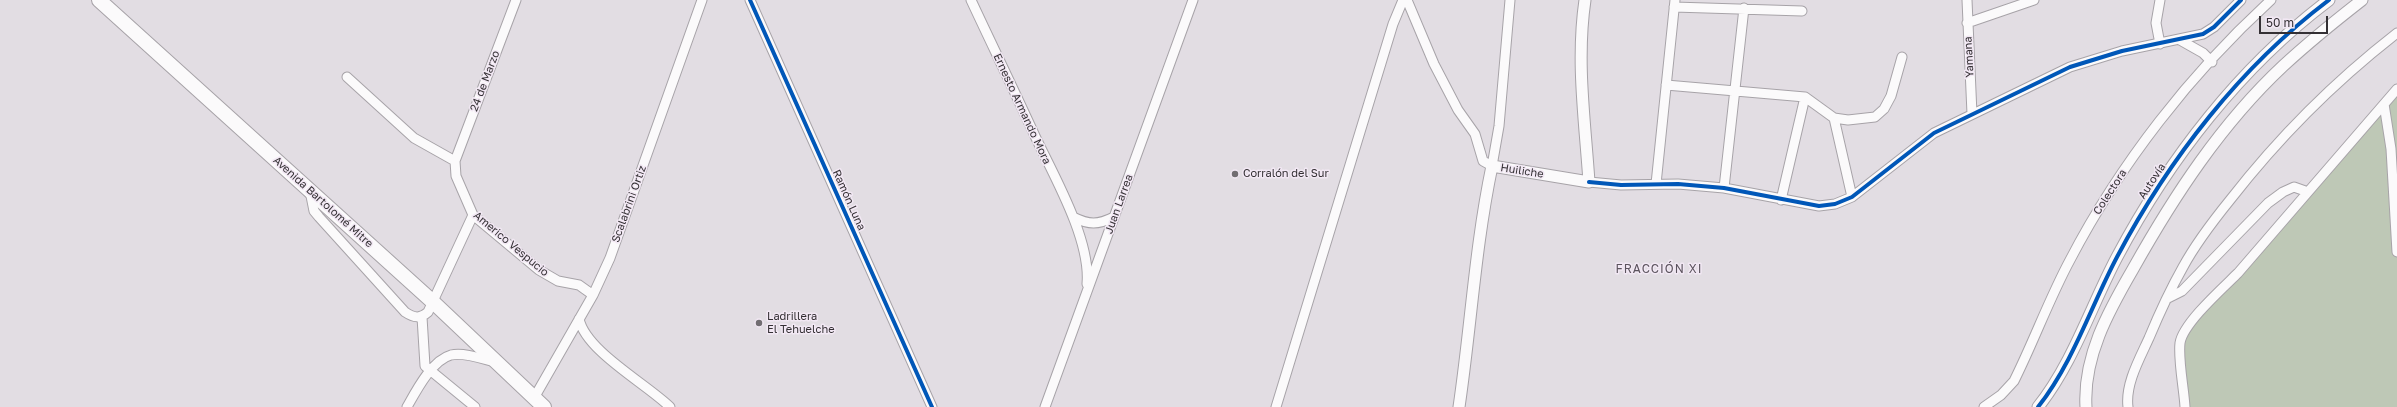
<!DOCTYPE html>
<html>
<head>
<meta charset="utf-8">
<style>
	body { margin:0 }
	#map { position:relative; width:2397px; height:407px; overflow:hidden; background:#e2dde3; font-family:"Golos Text",sans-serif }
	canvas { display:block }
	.scale { position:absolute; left:2259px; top:16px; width:69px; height:18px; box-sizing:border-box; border:2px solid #343034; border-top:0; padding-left:5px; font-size:12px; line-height:14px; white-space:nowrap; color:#343034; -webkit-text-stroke:3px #f2e8f4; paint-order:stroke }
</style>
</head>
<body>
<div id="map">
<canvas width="2397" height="407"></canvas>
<div class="scale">50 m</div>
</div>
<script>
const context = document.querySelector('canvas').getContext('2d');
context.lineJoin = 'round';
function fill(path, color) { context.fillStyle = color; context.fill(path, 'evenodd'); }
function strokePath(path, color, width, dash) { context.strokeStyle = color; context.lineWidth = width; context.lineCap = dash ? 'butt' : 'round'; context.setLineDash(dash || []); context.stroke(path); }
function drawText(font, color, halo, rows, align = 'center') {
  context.font = font + ' "Golos Text",sans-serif'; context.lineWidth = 3; context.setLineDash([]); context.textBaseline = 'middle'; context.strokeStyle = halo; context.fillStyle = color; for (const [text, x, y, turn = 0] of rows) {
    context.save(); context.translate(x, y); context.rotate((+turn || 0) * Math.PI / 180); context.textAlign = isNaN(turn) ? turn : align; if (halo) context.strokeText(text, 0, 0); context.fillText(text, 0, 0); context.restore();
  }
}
fill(new Path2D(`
	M2397,89V407H2185L2183,336Z`), '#bec8b6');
const minor = new Path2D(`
	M750,0L932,407
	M971,0C992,45 1014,90 1035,136C1054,176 1091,240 1087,284
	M1407,0L1434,64L1458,110L1475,134L1483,161L1492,166L1499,126L1510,0
	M1967,0L1972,114
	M1674,7L1802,11
	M1967,23L2034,0
	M2180,40L2203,53L2212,62
	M2160,44L2156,23L2160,0
	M347,77L414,138L455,161L456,176L473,215L539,270L558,281L579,285L593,295
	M1666,85L1805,97L1834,118L1848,120L1875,117L1884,109L1891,96L1902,57
	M2384,104L2391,149L2397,252
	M1834,118L1852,197
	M455,161L516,0
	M1589,182L1621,185L1678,184L1724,188L1819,206L1835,204L1852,197L1934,133L2070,67L2122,51L2203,34L2214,27L2241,0
	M1656,184L1675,0
	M1724,188L1744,8
	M310,191L314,211L319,217L405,312C414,318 420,319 428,312L473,215
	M1781,200L1805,97
	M1073,217C1089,225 1098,225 1114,217
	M2168,298L2182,291L2268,203L2283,192L2294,187L2308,192
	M422,317L425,366L475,407
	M579,319C586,351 645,383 670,407
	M534,398L593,295L610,258L702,0
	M407,407C416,391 432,360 451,355C464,352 483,359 495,362
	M1045,407L1193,0
	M1276,407L1393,24L1403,0
	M1984,407L2001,395L2014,381C2034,341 2049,299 2070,260C2120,164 2191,73 2271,0
	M2128,407C2125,384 2140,358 2149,338C2159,314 2170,290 2183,267C2196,243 2213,221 2230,200C2279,137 2334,82 2397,33
	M2185,407C2184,389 2178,360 2180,343C2183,323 2224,287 2238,273L2397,89`);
const tertiary = new Path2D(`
	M1459,407C1471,326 1475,247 1492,166L1589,182C1585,121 1576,61 1585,0
	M2038,407C2073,363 2091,306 2117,257C2169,159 2240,67 2329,0
	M2086,407C2083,357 2108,312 2133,269C2174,196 2221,124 2283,66C2308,43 2335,21 2362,0`);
const primary = new Path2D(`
	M99,0L433,302L544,407`);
strokePath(minor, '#a7a3a8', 11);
strokePath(tertiary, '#a7a3a8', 13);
strokePath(primary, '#a7a3a8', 16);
strokePath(minor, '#fbfafb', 9);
strokePath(tertiary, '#fbfafb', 11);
strokePath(primary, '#fbfafb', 14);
strokePath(new Path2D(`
	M750,0L932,407
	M1589,182L1621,185L1678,184L1724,188L1819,206L1835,204L1852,197L1934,133L2070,67L2122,51L2203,34L2214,27L2241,0
	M2038,407C2073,363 2091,306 2117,257C2169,159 2240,67 2329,0`), '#0057b8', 4);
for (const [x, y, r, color] of [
	[1235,174,4,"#716d71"],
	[759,323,4,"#716d71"]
]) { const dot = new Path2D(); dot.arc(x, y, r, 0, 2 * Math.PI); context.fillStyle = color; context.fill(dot); strokePath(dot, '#f2e8f4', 1.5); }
drawText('11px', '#343034', '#f2e8f4', [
	["Yamana",1969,57,-93],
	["24 de Marzo",485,81,-69],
	["Ernesto Armando Mora",1022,109,65],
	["Huiliche",1522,171,9],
	["Autovía",2152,181,-57],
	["Colectora",2110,192,-57],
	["Ramón Luna",849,200,66],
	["Avenida Bartolomé Mitre",323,202,42],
	["Scalabrini Ortiz",629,204,-70],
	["Juan Larrea",1119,204,-70],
	["Americo Vespucio",511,244,40]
]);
drawText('11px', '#343034', '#f2e8f4', [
	["Corralón del Sur",1243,174],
	["Ladrillera",767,317],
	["El Tehuelche",767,330]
], 'left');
context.letterSpacing = '1px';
drawText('12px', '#5c545e', '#f2e8f4', [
	["FRACCIÓN XI",1659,269]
]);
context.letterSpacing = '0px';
</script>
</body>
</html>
